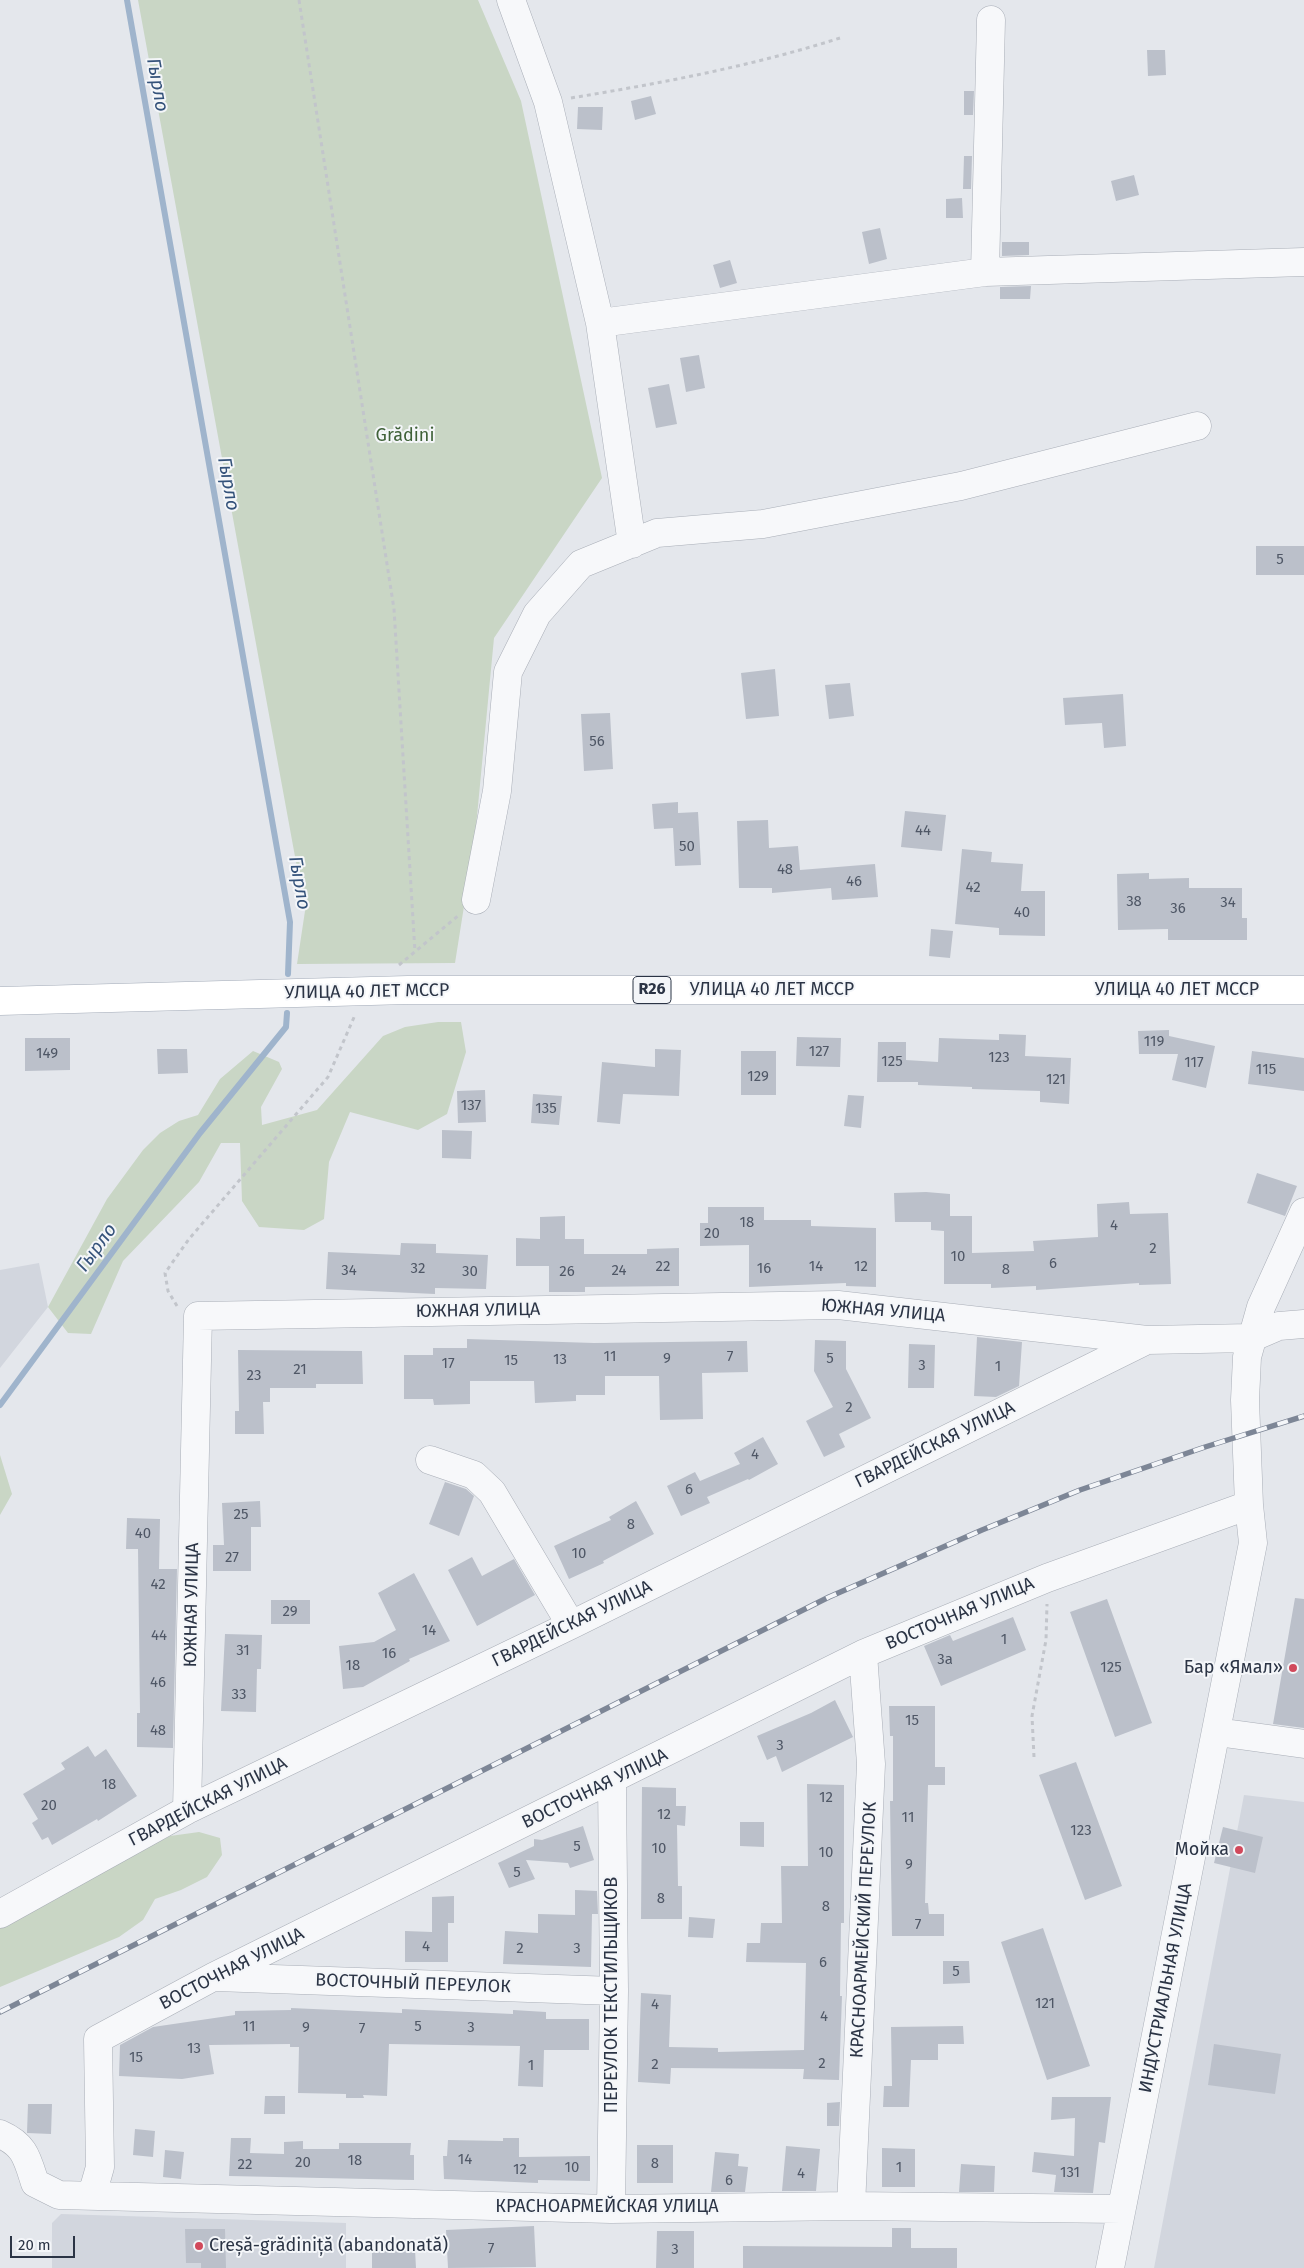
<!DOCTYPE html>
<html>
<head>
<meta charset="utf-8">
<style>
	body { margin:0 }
	#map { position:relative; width:1304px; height:2268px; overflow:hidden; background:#e4e7ec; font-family:"Fira Sans",sans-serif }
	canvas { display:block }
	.scale { position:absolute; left:10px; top:2236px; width:65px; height:22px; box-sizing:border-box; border:2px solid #2b3445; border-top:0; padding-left:6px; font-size:15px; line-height:18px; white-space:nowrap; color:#2b3445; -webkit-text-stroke:4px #f4f6f9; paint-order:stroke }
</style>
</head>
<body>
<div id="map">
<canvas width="1304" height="2268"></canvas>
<div class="scale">20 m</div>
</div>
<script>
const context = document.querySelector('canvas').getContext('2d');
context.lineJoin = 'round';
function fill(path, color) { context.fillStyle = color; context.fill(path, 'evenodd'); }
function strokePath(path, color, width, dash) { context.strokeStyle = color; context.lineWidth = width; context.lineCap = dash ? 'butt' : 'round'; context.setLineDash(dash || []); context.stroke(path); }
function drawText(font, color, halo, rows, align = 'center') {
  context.font = font + ' "Fira Sans",sans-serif'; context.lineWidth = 4; context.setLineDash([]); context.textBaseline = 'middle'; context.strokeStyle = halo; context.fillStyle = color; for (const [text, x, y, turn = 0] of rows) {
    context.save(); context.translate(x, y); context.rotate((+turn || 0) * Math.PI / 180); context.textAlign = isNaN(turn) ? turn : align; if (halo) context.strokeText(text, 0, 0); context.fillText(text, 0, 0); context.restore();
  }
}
fill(new Path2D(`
	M39,1263L48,1307L0,1368V1270Z
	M1244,1795L1304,1802V2268H1154Z
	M61,2214L346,2223V2268H52V2223Z`), '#d2d6de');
fill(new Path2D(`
	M138,0H478L521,101L602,478L494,638L475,837L455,963L297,964L305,911Z
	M438,1022H461L466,1052L447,1114L418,1130L350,1112L329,1162L324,1219L304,1230L259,1227L242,1201L240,1143H221L199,1182L123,1261L91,1334L68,1333L48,1307L107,1199L143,1150L160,1133L179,1121L198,1115L220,1079L253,1051L279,1062L282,1069L261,1107L262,1125L317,1110L383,1036L405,1027Z
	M0,1455L12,1494L0,1515Z
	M199,1832L220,1838L222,1855L207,1877L181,1890L155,1899L143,1920L119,1937L0,1987V1928L72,1886L170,1836Z`), '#c9d6c5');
strokePath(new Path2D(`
	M127,0L290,922L288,974
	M0,1405L200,1133L286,1027L287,1013`), '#9fb4cc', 6);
fill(new Path2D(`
	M1147,50H1165L1166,75L1148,76Z
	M964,91H974L973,115H964Z
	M651,96L656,114L635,120L631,101Z
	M578,107H603L602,130L577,129Z
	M964,156H972L971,189H963Z
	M1134,175L1139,195L1116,201L1111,181Z
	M962,198L963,218H946V199Z
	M880,228L887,259L869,264L862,232Z
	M1002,242H1029V255L1002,256Z
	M730,260L737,283L720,288L713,265Z
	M1031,286L1030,299H1000V287Z
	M699,355L705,388L686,392L680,358Z
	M669,384L677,424L656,428L648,388Z
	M1256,546H1304V575H1256Z
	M775,669L779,716L746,719L741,673Z
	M850,683L854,716L829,719L825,685Z
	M1123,694L1126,746L1104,748L1102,723L1065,725L1063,698Z
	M610,713L613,769L584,771L581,714Z
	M678,802V813L698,812L701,865L675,866L673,828L654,829L652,804Z
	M905,811L946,815L942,851L901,847Z
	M768,820L769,848L798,846L800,870L875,864L878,897L832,900L831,888L772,893V888H739L737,821Z
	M962,849L992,852L991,862L1023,864L1021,891H1045V936L999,935V928L955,924Z
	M1149,873V879L1189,878V888H1242V918H1247V940H1168V929L1118,930L1117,874Z
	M931,929L953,931L950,958L929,956Z
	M1169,1030V1036L1215,1046L1206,1088L1172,1080L1178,1054H1139L1138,1031Z
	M999,1034L1026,1035L1025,1056L1071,1058L1069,1104L1040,1102V1091L972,1089V1087L918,1085V1082H877L878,1042H906V1060L938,1062L939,1038L999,1040Z
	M797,1037L841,1038L840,1067L796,1066Z
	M25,1038H70V1070L25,1071Z
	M157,1049H187L188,1073L158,1074Z
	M655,1049L681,1050L679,1096L623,1094L620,1124L597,1122L602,1062L655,1067Z
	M741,1051H776V1095H741Z
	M1252,1051L1304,1058V1091L1248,1084Z
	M485,1090L486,1122L458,1123L457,1091Z
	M533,1094L562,1096L559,1125L531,1123Z
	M848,1095L864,1096L861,1128L844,1126Z
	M442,1130L472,1131L471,1159L442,1158Z
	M1257,1173L1297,1186L1285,1216L1247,1203Z
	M926,1192L950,1194V1216H972V1253L1034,1251L1033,1241L1098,1237L1097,1204L1129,1202L1130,1214L1168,1213L1171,1284L1139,1285V1283L1036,1290V1286L991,1288V1284H944V1231L931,1230V1222H895L894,1193Z
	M708,1207H764V1220H811V1226L876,1228V1287L846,1286V1283L749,1287V1245L700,1246V1223H708Z
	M565,1216V1239H584V1254H647V1249L679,1248V1286L585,1287V1292H549V1266H516V1238L540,1239V1217Z
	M401,1243L436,1244V1253L488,1255L486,1289L435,1288V1294L326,1289L328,1252L400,1255Z
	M977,1337L1022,1342L1019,1386L996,1397L974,1396Z
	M467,1339L594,1343L747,1341L748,1372L702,1373L703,1419L660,1420L659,1376H605V1395H576V1401L535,1403L534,1381H470V1404L434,1405L433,1399H404V1355H433V1348H467Z
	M815,1340L846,1341V1369L871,1418L839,1434L845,1447L824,1457L806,1421L833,1407L814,1371Z
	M909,1344L935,1345L934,1388H908Z
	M238,1350L362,1351L363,1384H316V1388H270V1402H263L264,1434H235V1411H239Z
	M763,1437L778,1464L749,1480L748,1479L707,1497L710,1503L681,1516L667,1486L695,1472L700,1481L740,1464L734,1453Z
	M445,1482L466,1489L474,1496L459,1536L429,1524Z
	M260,1501L261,1527H251V1571H213V1545H224L222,1503Z
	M636,1501L654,1534L603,1561L604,1563L569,1579L554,1546L611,1520L609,1517Z
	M127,1518L160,1519L159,1569H177L173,1748L137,1747V1713H140L138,1549H126Z
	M472,1557L482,1576L514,1559L535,1595L477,1626L448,1570Z
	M414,1573L450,1641L409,1659L410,1661L363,1687L343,1689L339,1646L374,1642L396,1630L378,1593Z
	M1295,1598L1304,1599V1728L1273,1724Z
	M1107,1599L1152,1723L1115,1737L1070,1612Z
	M271,1600H310V1624H271Z
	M1013,1617L1026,1650L941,1686L924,1646L950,1635L953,1641Z
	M225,1634L262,1635L261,1669H257L256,1712L221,1711Z
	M835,1700L853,1737L782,1772L776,1756L767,1760L757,1736L811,1713Z
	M889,1706H935V1767H945V1785H928L925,1903H928L929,1914H944V1936H892L890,1801H893V1736H890Z
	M88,1746L95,1757L106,1749L137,1796L98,1821L97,1819L52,1845L48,1837L42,1840L32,1823L38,1819L23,1794L65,1769L61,1763Z
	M1076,1762L1122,1886L1085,1900L1039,1775Z
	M807,1784L844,1785V1923H841L840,1996H842L839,2080L803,2079L804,2069L671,2068L670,2084L638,2082L641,1993L671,1995L669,2047L718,2048V2052L804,2050L806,1963L746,1962L747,1943H760L761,1923H782L781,1866H808Z
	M642,1787L676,1788V1806H686L685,1826L677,1825L678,1886H682V1919H641Z
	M740,1822H764V1847L740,1846Z
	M583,1826L594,1860L570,1868L568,1863L526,1860L535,1879L509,1888L498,1863L534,1846V1839L542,1840Z
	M1223,1827L1263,1837L1255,1873L1214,1863Z
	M575,1890L597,1891L598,1914H592L591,1967L503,1964L505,1931L538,1933V1914L575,1915Z
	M454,1896V1923H448V1962H405V1931L432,1932V1897Z
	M689,1917L715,1919L713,1938L688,1937Z
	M1043,1928L1090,2066L1047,2080L1001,1942Z
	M943,1961H969L970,1983L943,1984Z
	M291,2008L402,2013V2009L513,2014V2010L546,2012V2019H589V2050H544L543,2087L518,2086L520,2046L389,2044L387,2096L363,2095L364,2098H346V2094L298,2093L299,2047H290V2044L209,2045L214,2074L182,2079L119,2076L120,2045L153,2027L235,2015V2011L291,2010Z
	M963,2026L964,2044H938V2060H911L909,2107H883L884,2086H892L891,2027Z
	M1214,2044L1281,2054L1275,2094L1208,2085Z
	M265,2096H285V2114H264Z
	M1052,2097H1111L1105,2143L1099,2142L1093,2193L1054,2192L1056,2175L1032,2172L1034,2152L1074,2156L1075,2118L1051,2120Z
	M840,2102L839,2126H827V2103Z
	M28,2104H52L51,2134L27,2133Z
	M135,2129L155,2131L153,2157L133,2155Z
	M231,2138H251L250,2153L284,2154V2142L303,2141V2149H339V2143H411L410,2155H414V2180L229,2176Z
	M503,2138H519V2157L590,2156V2181L538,2180V2183L444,2179L443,2156H447L448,2140L503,2141Z
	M637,2145H673V2183H637Z
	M786,2146L820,2149L816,2191H782Z
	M882,2148L915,2149V2187H882Z
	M165,2150L184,2152L181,2179L163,2177Z
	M715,2152L739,2154L738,2166L748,2167L745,2192H711Z
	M961,2164L995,2166L994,2192H959Z
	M534,2226L536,2267L448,2268L446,2230Z
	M892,2228H911V2248H957V2268H743V2246L892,2247Z
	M185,2229H225L226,2268H201V2263H186Z
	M657,2231H694V2268H656Z
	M372,2250H415L416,2268H372Z`), '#bbc0ca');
const minor = new Path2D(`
	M511,0L548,102L600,323L632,544
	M991,20L985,272L1304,262
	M600,323L985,272
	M476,900L497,791L508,672L537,614L581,564L657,533L763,524L961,486L1197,426
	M430,1460L474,1475L492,1492L571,1625
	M1217,1732L1304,1744
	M187,1810L198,1316L838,1305L1147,1340L1251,1338L1279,1326L1304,1324
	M0,1914L187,1810L571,1625L1147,1340
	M216,1977L614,1991
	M0,2134C25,2145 27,2158 35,2183L59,2195L611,2209L851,2206L1121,2209
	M92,2195L100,2167L98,2039L213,1977L863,1654L1047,1578L1249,1505
	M851,2206L871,1764L863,1654
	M611,2209L614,1991L612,1780
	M1110,2268L1253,1543L1249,1505L1245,1400L1247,1357L1261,1307L1304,1212`);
const major = new Path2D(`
	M0,1001L408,990H1304`);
strokePath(minor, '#a9aeb7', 29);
strokePath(major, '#a3abb8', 29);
strokePath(new Path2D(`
	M299,0L394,609L415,952
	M571,98C662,83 752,66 840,38
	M399,965L459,915
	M177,1306L168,1291L165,1273L189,1239L328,1077L355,1015
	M1034,1757L1032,1716L1046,1640L1047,1604`), '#c2c5cb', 3, [4, 4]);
strokePath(minor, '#f7f8fa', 28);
strokePath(major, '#fff', 28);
const rail = new Path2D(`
	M0,2012L829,1597L982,1530L1080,1490L1205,1447L1304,1416`);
strokePath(rail, '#7d8696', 5.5);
strokePath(rail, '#f4f6f9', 4, [11]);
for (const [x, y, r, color] of [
	[1293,1668,5,"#d1495b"],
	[1239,1850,5,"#d1495b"],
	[199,2246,5,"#d1495b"]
]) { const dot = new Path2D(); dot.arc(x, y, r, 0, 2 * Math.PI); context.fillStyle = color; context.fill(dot); strokePath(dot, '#f4f6f9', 2); }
drawText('15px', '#4f5766', null, [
	["5",1280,560],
	["56",597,742],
	["44",923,831],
	["50",687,847],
	["48",785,870],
	["46",854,882],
	["42",973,888],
	["38",1134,902],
	["34",1228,903],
	["36",1178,909],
	["40",1022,913],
	["119",1154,1042],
	["127",819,1052],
	["149",47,1054],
	["123",999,1058],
	["125",892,1062],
	["117",1194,1063],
	["115",1266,1070],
	["129",758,1077],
	["121",1056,1080],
	["137",471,1106],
	["135",546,1109],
	["18",747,1223],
	["4",1114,1226],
	["20",712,1234],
	["2",1153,1249],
	["10",958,1257],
	["6",1053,1264],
	["22",663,1267],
	["14",816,1267],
	["12",861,1267],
	["32",418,1269],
	["16",764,1269],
	["8",1006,1270],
	["34",349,1271],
	["24",619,1271],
	["30",470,1272],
	["26",567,1272],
	["11",610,1357],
	["7",730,1357],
	["9",667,1359],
	["5",830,1359],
	["13",560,1360],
	["15",511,1361],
	["17",448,1364],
	["3",922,1366],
	["1",998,1367],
	["21",300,1370],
	["23",254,1376],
	["2",849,1408],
	["4",755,1455],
	["6",689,1490],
	["25",241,1515],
	["8",631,1525],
	["40",143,1534],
	["10",579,1554],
	["27",232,1558],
	["42",158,1585],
	["29",290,1612],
	["14",429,1631],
	["44",159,1636],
	["1",1004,1640],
	["31",243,1651],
	["16",389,1654],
	["3а",945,1660],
	["18",353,1666],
	["125",1111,1668],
	["46",158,1683],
	["33",239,1695],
	["15",912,1721],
	["48",158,1731],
	["3",780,1746],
	["18",109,1785],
	["12",826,1798],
	["20",49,1806],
	["12",664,1815],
	["11",908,1818],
	["123",1081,1831],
	["5",577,1847],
	["10",659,1849],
	["10",826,1853],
	["9",909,1865],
	["5",517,1873],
	["8",661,1899],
	["8",826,1907],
	["7",918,1925],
	["4",426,1947],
	["2",520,1949],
	["3",577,1949],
	["6",823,1963],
	["5",956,1972],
	["121",1045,2004],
	["4",655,2005],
	["4",824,2017],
	["11",249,2027],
	["5",418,2027],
	["9",306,2028],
	["3",471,2028],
	["7",362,2029],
	["13",194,2049],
	["15",136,2058],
	["2",822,2064],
	["2",655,2065],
	["1",531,2066],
	["14",465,2160],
	["18",355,2161],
	["20",303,2163],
	["8",655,2164],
	["22",245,2165],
	["10",572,2168],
	["1",899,2168],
	["12",520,2170],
	["131",1070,2173],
	["4",801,2174],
	["6",729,2181],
	["7",491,2249],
	["3",675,2250]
]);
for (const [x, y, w] of [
	[652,990,38]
]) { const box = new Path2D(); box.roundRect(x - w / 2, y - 13.5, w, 27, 4); context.fillStyle = '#f4f6f9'; context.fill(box); strokePath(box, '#2b3445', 1); }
drawText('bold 16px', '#2b3445', null, [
	["R26",652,990]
]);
drawText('18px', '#3f6138', '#f4f6f9', [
	["Grădini",405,436]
]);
drawText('18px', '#2b3445', '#f4f6f9', [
	["УЛИЦА 40 ЛЕТ МССР",772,990],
	["УЛИЦА 40 ЛЕТ МССР",1177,990],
	["УЛИЦА 40 ЛЕТ МССР",367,992,-1],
	["ЮЖНАЯ УЛИЦА",478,1311,-1],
	["ЮЖНАЯ УЛИЦА",883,1311,5],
	["ГВАРДЕЙСКАЯ УЛИЦА",935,1445,-26],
	["ЮЖНАЯ УЛИЦА",192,1605,-89],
	["ВОСТОЧНАЯ УЛИЦА",960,1614,-23],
	["ГВАРДЕЙСКАЯ УЛИЦА",572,1624,-26],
	["ВОСТОЧНАЯ УЛИЦА",595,1789,-26],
	["ГВАРДЕЙСКАЯ УЛИЦА",208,1802,-27],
	["КРАСНОАРМЕЙСКИЙ ПЕРЕУЛОК",864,1930,-87],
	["ВОСТОЧНАЯ УЛИЦА",232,1969,-27],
	["ВОСТОЧНЫЙ ПЕРЕУЛОК",413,1984,2],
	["ИНДУСТРИАЛЬНАЯ УЛИЦА",1166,1988,-79],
	["ПЕРЕУЛОК ТЕКСТИЛЬЩИКОВ",612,1995,-90],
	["КРАСНОАРМЕЙСКАЯ УЛИЦА",607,2207]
]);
drawText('18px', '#2b3445', '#f4f6f9', [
	["Бар «Ямал»",1283,1668],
	["Мойка",1229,1850],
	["Creșă-grădiniță (abandonată)",209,2246,"left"]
], 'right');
drawText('italic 19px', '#34527a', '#f4f6f9', [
	["Гырло",157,85,80],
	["Гырло",228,484,80],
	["Гырло",299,883,80],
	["Гырло",97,1248,-54]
]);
</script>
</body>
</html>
